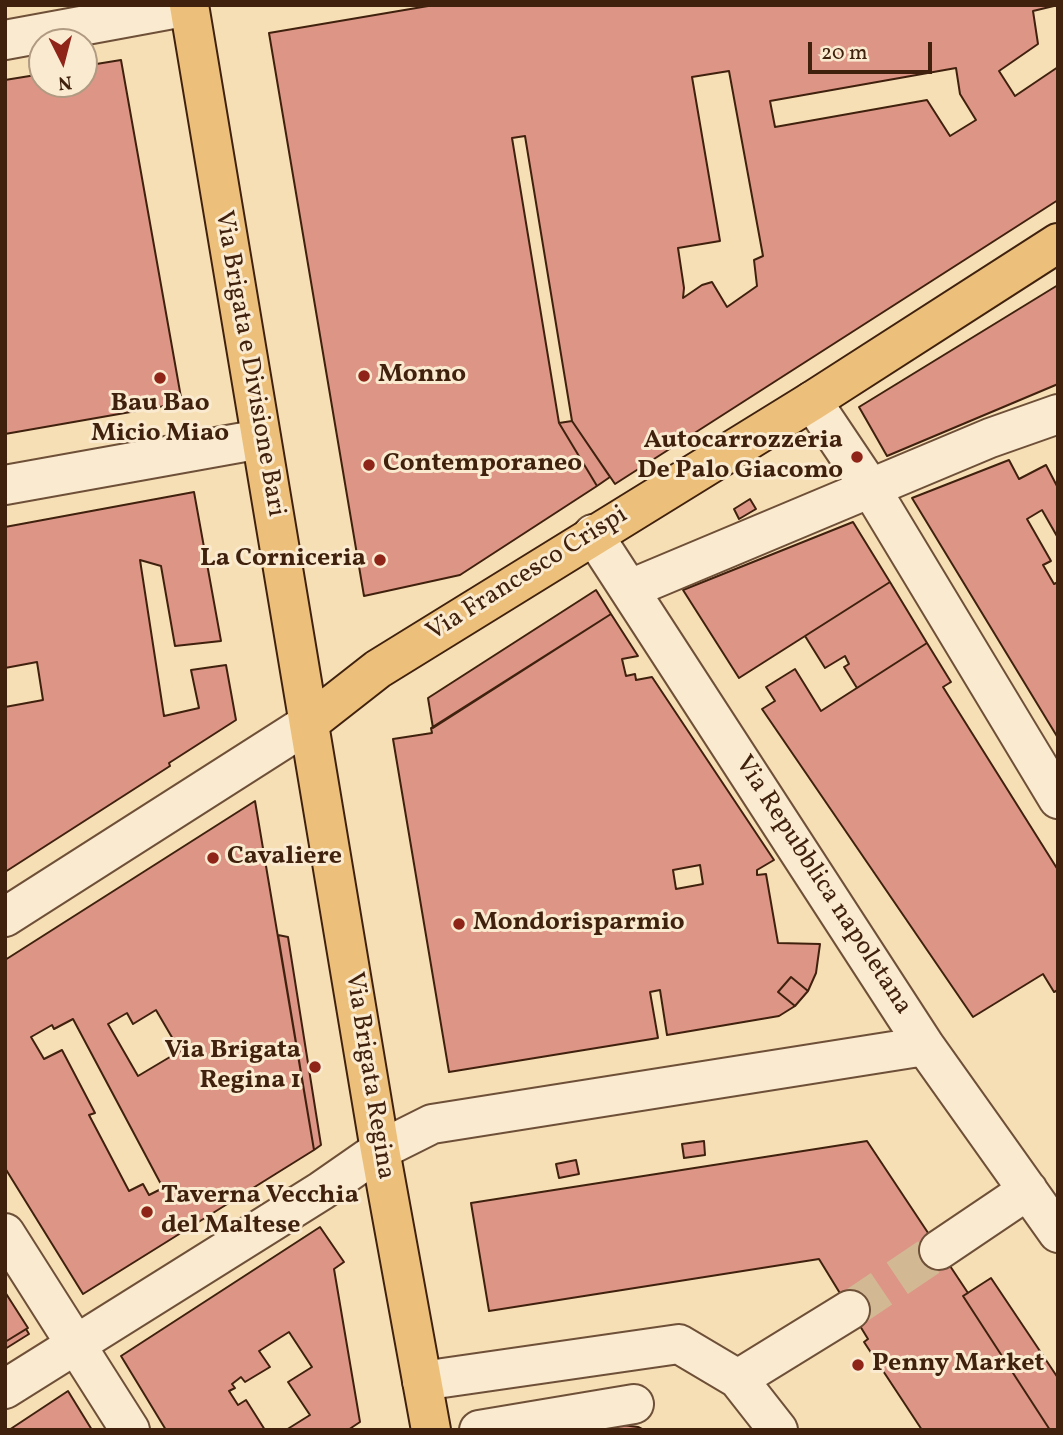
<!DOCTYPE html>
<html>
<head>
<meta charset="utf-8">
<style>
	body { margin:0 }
	#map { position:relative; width:1063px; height:1435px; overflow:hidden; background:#f7dfb5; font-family:Vollkorn,serif }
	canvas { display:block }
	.frame { position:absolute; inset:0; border:7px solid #40210e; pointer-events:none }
	.north { position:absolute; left:28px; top:28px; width:70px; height:70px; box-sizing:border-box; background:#faeacf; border:2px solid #b09a82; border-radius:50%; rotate:174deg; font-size:19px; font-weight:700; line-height:28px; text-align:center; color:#40210e }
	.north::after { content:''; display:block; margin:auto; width:24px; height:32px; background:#8f2418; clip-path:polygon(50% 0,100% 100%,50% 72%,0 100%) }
	.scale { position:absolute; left:808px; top:42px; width:124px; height:32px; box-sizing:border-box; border:4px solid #40210e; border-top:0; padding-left:9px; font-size:21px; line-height:24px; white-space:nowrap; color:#40210e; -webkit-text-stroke:5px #faeacf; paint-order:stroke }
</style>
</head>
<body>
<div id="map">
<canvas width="1063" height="1435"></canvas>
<div class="frame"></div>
<div class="north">N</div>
<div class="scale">20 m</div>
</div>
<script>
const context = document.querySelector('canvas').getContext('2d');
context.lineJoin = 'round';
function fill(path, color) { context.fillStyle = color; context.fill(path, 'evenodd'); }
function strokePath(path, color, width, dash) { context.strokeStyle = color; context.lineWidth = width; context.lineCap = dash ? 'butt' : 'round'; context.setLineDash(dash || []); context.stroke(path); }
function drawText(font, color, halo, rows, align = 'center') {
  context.font = font + ' Vollkorn,serif'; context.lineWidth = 6; context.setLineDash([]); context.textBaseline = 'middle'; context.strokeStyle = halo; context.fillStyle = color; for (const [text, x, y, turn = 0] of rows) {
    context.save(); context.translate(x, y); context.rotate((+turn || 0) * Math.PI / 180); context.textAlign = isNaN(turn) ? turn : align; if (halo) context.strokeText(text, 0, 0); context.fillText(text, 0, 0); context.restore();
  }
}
const building = new Path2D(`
	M434,5H1058L1033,11L1038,44L999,71L1015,96L1058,67V200L615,484L572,421L525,136L512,138L559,423L597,486L460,575L364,596L269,33ZM956,68L960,94L976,120L950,136L927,100L775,127L770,101ZM729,71L763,256L754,260L757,286L727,307L712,282L702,285L683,298L684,288L678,248L720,241L692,77Z
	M121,60L182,403L5,434V80L42,74V84H84V66Z
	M1058,285V384L887,456L859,407Z
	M572,421L610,477L597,486L559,423Z
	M1009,460L1019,479L1046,465L1058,488V538L1042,510L1027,519L1051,561L1043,565L1054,584L1058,582V738L912,498Z
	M194,492L221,641L175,646L161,566L140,560L164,716L199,708L191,670L226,665L236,720L169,763L170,766L5,872V707L43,700L37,662L5,668V527Z
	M750,499L756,509L739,519L734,509Z
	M853,522L890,582L739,678L683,590Z
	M890,582L927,643L857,688L844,667L849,664L845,656L825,668L805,636Z
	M596,590L611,614L433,728L428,698Z
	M611,614L638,656L622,659L626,676L635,674L636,680L652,677L774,860L757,870V875L766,874L778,943L820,944L816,973L808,991L791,977L778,992L795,1006L779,1016L667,1035L660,990L650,992L658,1038L449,1072L393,739L432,733L431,728ZM700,865L703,884L676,889L673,870Z
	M927,643L951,682L943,687L1058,870V990L1054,992L1043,974L973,1017L762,709L775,701L766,687L795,669L821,711Z
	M255,801L314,1150L83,1294L5,1168V960ZM156,1010L180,1051L138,1076L108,1024L127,1013L133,1024ZM73,1019L163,1188L149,1195L143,1184L129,1191L89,1115L95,1113L62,1050L44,1059L31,1037L52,1025L54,1029Z
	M278,935L288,937L321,1145L314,1150Z
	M791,977L808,991L795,1006L778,992Z
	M704,1141L705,1155L684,1158L682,1144Z
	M867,1141L968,1293L963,1296L1050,1430H922L864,1342L868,1339L819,1259L489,1311L471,1203Z
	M576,1160L579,1174L559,1178L556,1164Z
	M320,1227L344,1262L334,1269L360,1422L348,1430H286L310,1415L288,1382L312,1367L289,1332L259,1351L270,1367L245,1382L241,1377L232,1384L235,1388L229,1391L238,1405L246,1400L265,1430H166L121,1356Z
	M991,1278L1058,1378V1430H1050L963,1296Z
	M5,1292L28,1328L5,1342Z
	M26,1329L29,1334L5,1349V1342Z
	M68,1391L92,1430H9Z
	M622,1425L638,1427L644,1430H601Z`);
fill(building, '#dd9586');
strokePath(building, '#40210e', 2);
strokePath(new Path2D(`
	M850,1310L939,1250`), '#d2b994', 38, [38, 19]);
const minor = new Path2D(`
	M5,40L189,6
	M812,401L871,489L1058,799
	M5,485L261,439
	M593,534L925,1046L1058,1233
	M630,589L990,438L1058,414
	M5,917L309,723
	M5,1233L130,1430
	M939,1250L1028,1190
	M738,1379L850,1310
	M422,1381L679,1344L738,1379L778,1430
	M5,1389L321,1191L380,1150L432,1124L925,1046
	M479,1430L634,1404`);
const major = new Path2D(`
	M189,5L380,1150L431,1430
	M309,723L378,669L812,401L1058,243`);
strokePath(minor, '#6e5038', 42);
strokePath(major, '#40210e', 42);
strokePath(minor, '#faeacf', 38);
strokePath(major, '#ecc07a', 38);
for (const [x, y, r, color] of [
	[364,376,7,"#8f2418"],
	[160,378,7,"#8f2418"],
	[857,457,7,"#8f2418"],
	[369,465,7,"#8f2418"],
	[380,560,7,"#8f2418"],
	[213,858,7,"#8f2418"],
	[459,924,7,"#8f2418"],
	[315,1067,7,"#8f2418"],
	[147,1212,7,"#8f2418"],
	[858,1365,7,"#8f2418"]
]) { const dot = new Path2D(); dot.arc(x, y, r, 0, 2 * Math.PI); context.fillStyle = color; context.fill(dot); strokePath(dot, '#faeacf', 2.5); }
drawText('26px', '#40210e', '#faeacf', [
	["Via Brigata e Divisione Bari",248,364,80],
	["Via Francesco Crispi",528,575,-32],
	["Via Repubblica napoletana",822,886,57],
	["Via Brigata Regina",368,1076,81]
]);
drawText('bold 26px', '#40210e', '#faeacf', [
	["Monno",378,376],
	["Bau Bao",160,405,"center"],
	["Micio Miao",160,435,"center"],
	["Autocarrozzeria",843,442,"right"],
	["De Palo Giacomo",843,472,"right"],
	["Contemporaneo",383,465],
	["La Corniceria",366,560,"right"],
	["Cavaliere",227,858],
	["Mondorisparmio",473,924],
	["Via Brigata",301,1052,"right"],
	["Regina 1",301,1082,"right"],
	["Taverna Vecchia",161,1197],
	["del Maltese",161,1227],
	["Penny Market",872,1365]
], 'left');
</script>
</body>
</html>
